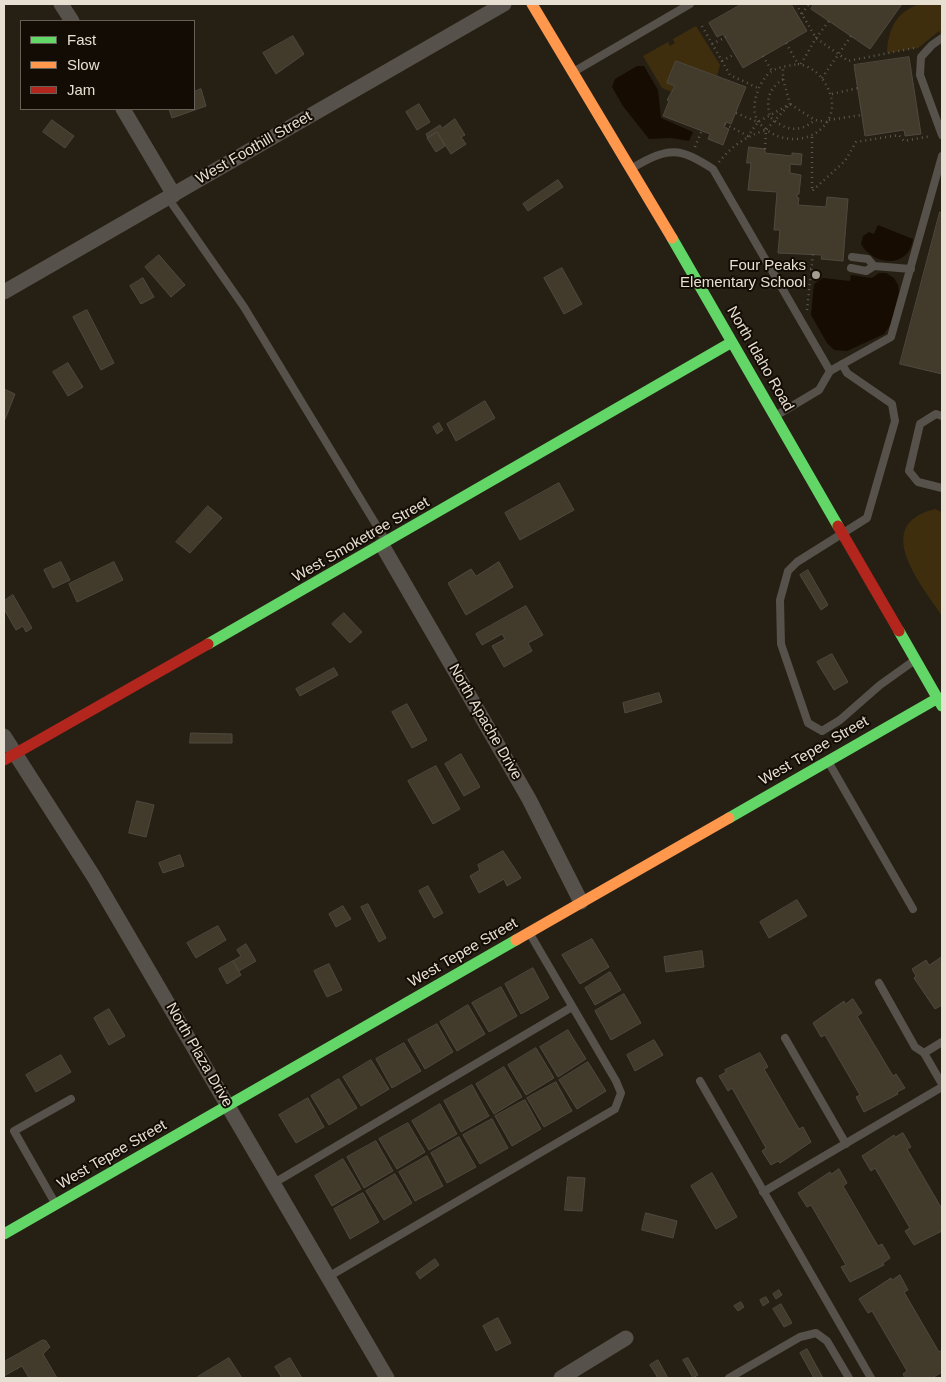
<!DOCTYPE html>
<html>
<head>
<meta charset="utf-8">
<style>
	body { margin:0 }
	#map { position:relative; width:946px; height:1382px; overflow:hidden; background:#262014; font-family:Helvetica,sans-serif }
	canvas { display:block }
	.frame { position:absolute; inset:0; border:5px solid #e7dfd2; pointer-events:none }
	.legend { position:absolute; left:20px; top:20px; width:175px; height:90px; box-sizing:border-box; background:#120c05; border:1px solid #676057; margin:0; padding:6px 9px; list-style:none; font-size:15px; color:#e7dfd2 }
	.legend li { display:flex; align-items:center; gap:10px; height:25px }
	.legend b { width:25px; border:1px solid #676057 }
</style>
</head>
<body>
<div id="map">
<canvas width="946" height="1382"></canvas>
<div class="frame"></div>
<ul class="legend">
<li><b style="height:6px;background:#63d668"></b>Fast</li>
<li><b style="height:6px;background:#ff974d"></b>Slow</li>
<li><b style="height:6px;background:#b3261e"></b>Jam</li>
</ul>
</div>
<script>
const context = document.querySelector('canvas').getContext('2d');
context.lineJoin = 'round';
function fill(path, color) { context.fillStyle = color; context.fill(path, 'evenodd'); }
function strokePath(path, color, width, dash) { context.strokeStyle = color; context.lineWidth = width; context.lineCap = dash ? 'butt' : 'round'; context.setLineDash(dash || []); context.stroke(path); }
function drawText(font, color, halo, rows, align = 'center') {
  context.font = font + ' Helvetica,sans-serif'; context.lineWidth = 4; context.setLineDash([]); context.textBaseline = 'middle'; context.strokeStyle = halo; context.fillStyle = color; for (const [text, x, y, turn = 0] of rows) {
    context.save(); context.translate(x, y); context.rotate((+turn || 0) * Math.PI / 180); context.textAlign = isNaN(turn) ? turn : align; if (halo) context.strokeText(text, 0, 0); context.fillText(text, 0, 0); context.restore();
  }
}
fill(new Path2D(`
	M920,4H942V36L939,31L918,48L887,53C888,30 896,11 920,4Z
	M696,26L720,65L717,76L676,61L667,83L675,86L672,92L662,88L643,56L668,42L670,46L675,43L673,39Z
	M935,509L942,512V616C922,585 870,525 935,509Z`), '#3f2e0e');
fill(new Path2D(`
	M637,66H644L658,90L661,118L693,132L689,141L671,138L649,139L623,106L612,87L615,79Z
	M878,225L913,239C909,269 873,266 861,244L863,236L869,232L874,234Z
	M879,273H886L894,278L898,285L899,292L891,324L884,334L847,351L834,350L827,343L811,315L814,284L823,278L850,281L851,275L872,278Z`), '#170c02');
const building = new Path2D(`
	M742,4H791L807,31L743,68L723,34L717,37L709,23Z
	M814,4H902L870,49L811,9Z
	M293,36L304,54L276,74L263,53Z
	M909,57L921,134L905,136L904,130L865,136L854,65Z
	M676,61L746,87L731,124L726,122L725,124L724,127L729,129L723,145L708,139L710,134L663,116L669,101L667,100L675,86L667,83Z
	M201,89L206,106L172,118L169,109H194V92Z
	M419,104L430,122L417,130L406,112Z
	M455,119L465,135L461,137L466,144L451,154L437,132L428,138L426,134L440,125L442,128Z
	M52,120L74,136L65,148L43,132Z
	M437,132L445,146L436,152L427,138Z
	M749,147L765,149V153L792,156V153L802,154L801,165L790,164V173L801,175L799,194H797V198H799L798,205L826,207L827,197L848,199L843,261L821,259L822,255L778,253L780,230H774L777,192L748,190L751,163H747Z
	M558,180L563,187L528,211L523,204Z
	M940,212L942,213V374L900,364Z
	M159,255L185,285L171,297L145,267Z
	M562,268L582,304L564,314L544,278Z
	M143,278L154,297L141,304L130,286Z
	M87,310L114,363L101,370L73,317Z
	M68,363L83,387L68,396L53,372Z
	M4,389L15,394L4,422Z
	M485,401L495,418L456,441L447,424Z
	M439,423L443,430L437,434L433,427Z
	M559,483L574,510L520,540L505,513Z
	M208,506L222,518L190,553L176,542Z
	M61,562L70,580L53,588L44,570Z
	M114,562L123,580L77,602L69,584Z
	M499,562L513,587L466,615L448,583L471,569L476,576Z
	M808,570L828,605L821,610L800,575Z
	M13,595L32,628L26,632L23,626L16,630L4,609V601Z
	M526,606L543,635L528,643L532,651L504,667L492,646L505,639L502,634L482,645L476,634Z
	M344,613L362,632L350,643L332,624Z
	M832,654L848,682L834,690L817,662Z
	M334,668L338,675L300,696L296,689Z
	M659,693L662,702L625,713L623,703Z
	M407,704L427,740L412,748L392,712Z
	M191,733L232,734V743H190Z
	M461,754L480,787L464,796L445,764Z
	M436,766L460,809L433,824L408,781Z
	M137,801L154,805L146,837L129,833Z
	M503,851L521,878L507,886L504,879L479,893L470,876L480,870L478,865Z
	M180,855L184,866L163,873L159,863Z
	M428,886L443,913L434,918L419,891Z
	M797,900L807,916L769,938L760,922Z
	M368,904L386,938L379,942L361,907Z
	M343,906L351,919L336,927L329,914Z
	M218,926L226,940L196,958L187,943Z
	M592,939L609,967L580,984L562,955Z
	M246,944L256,961L239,971L233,961L241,956L237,950Z
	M702,951L704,967L666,972L664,957Z
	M942,957V1005L935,1009L914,978L916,976L912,969L926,960L929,965Z
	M233,961L241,975L227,984L219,969Z
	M329,964L342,990L327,997L314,971Z
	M533,968L549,998L521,1014L505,984Z
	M610,972L621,990L595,1005L585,988Z
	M501,987L517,1016L489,1032L472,1003Z
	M624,994L641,1023L611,1040L595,1011Z
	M853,999L862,1013L857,1016L893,1076L896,1074L905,1088L897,1092L898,1094L864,1112L856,1097L860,1095L825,1035L821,1037L813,1023L844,1001L845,1004Z
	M468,1005L485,1034L457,1051L440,1022Z
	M109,1009L125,1036L109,1045L94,1018Z
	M437,1024L453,1052L425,1069L408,1040Z
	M568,1030L586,1059L558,1077L540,1047Z
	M654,1040L663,1055L635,1071L627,1055Z
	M404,1043L421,1071L392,1088L376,1059Z
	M536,1048L554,1078L526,1095L508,1065Z
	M760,1053L768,1067L764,1069L799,1129L803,1127L811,1142L780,1163L778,1161L771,1165L762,1151L766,1148L732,1088L728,1091L719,1076L726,1072L725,1070Z
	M61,1055L71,1072L36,1092L26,1075Z
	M371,1060L389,1089L361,1106L343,1077Z
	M588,1062L606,1091L577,1109L559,1080Z
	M504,1067L522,1097L494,1114L476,1084Z
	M339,1079L357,1108L329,1125L311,1096Z
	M556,1082L572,1111L544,1127L527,1098Z
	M472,1085L489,1116L461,1132L444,1101Z
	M308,1098L324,1127L296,1143L279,1115Z
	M525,1100L541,1129L512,1146L495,1116Z
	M440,1104L457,1134L429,1150L412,1121Z
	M492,1119L508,1148L480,1164L463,1135Z
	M408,1123L425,1152L397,1169L379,1139Z
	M903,1133L911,1147L907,1149L942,1209V1231L914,1245L905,1231L910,1228L875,1168L871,1171L862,1156L894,1135L895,1137Z
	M459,1137L476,1167L447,1183L431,1153Z
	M376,1141L393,1171L364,1188L347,1157Z
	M427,1156L443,1186L415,1201L399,1172Z
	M343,1159L361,1189L332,1206L315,1176Z
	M839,1169L847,1183L843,1186L878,1246L882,1244L890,1258L883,1263L884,1265L850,1282L841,1267L846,1265L811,1205L807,1207L798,1193L830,1172L831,1174Z
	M712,1173L737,1217L716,1229L691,1186Z
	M395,1174L412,1203L384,1220L366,1191Z
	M568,1177L585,1178L582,1211L565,1210Z
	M363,1193L379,1222L350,1239L334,1209Z
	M646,1213L677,1221L673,1238L642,1230Z
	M435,1259L439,1265L420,1279L416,1273Z
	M900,1275L908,1290L904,1292L939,1352L942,1350V1372L932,1378H905L903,1374L907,1371L872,1311L868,1313L859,1299L891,1278L892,1280Z
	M779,1290L782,1295L776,1299L773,1294Z
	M766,1297L769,1302L763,1306L760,1300Z
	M741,1302L744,1307L738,1311L734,1306Z
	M781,1304L792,1323L784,1327L773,1309Z
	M498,1318L511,1343L496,1351L483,1326Z
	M43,1340L46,1341L50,1347L43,1354L57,1378H29L22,1366L4,1376V1362Z
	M807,1349L823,1378H814L800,1353Z
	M229,1358L242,1378H199L198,1377Z
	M290,1358L302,1378H282L275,1367Z
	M688,1358L698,1375L693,1378L683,1360Z
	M658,1360L668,1378H658L650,1365Z`);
fill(building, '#423b2c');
strokePath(building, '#4e483f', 1);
strokePath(new Path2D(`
	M796,4L816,38L848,61L914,48
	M802,14L809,4
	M702,26L730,75L758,88
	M786,43L798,64
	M712,44L726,37
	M763,56L772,71
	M722,61L735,54
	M798,64C810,66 819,73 825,83C852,126 795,159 761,125C747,112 758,80 772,71C780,66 790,66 798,64Z
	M801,64L816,38L829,21
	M822,78L851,36
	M783,79C768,90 766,99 770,117C785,130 798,134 815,120
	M832,94L858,88
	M736,113L758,122L790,104L783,79V67
	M829,120L862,115
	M725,124L748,136L758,122
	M812,137V191L845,161L856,142L899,135L904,141L931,136
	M695,147L702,130
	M765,149L766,130L790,104L815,120L827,122
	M719,162C732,146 746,136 766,130
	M780,267L811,269
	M807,310L813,254`), '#5c5851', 2.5, [1, 4]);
strokePath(new Path2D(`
	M942,38L932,45L921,57L920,75L942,135
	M575,71L690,4
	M634,167C669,147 679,147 713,169L830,371L819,390L777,415
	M168,198L244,307L386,541
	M852,257L868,259L874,266
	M851,268L866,271L874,266L911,269
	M842,364L847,373L892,404L895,421L867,518L797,562L788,571L780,600L781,644L808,723L822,731L840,720L880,685L915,660
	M830,371L891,337L942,156
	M942,416L936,414L920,424L909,471L918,482L942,488
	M829,763L913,909
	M879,983L915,1047L924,1053
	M785,1038L846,1144
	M942,1042L924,1053L942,1084
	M700,1081L871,1378
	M274,1183L572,1007
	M763,1192L942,1087
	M55,1203L14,1131L71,1099
	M328,1277L615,1109L621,1093L616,1081L530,934
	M729,1378L800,1337L816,1333L827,1341L849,1378`), '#56514a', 8);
strokePath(new Path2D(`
	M61,4L72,21
	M123,109L174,195
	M4,292L504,4
	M382,545L529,799L581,902
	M4,736L94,877L387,1378
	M561,1378L626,1338`), '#56514a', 15);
strokePath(new Path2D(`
	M672,238L838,526
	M899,631L942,706
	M208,644L732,342
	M729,818L938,698
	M4,1234L516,940`), '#63d668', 11);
strokePath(new Path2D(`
	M532,4L672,238
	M516,940L729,818`), '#ff974d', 11);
strokePath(new Path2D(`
	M838,526L899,631
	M4,760L208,644`), '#b3261e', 11);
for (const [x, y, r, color] of [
	[816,275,5,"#a39c90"]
]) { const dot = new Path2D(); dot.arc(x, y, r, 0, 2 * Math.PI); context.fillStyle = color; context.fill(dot); strokePath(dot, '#120c05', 2); }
drawText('15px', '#e7dfd2', '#120c05', [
	["West Foothill Street",254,148,-30],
	["North Idaho Road",760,359,60],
	["West Smoketree Street",361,540,-30],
	["North Apache Drive",485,722,60],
	["West Tepee Street",814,751,-30],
	["West Tepee Street",463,953,-30],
	["North Plaza Drive",199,1055,60],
	["West Tepee Street",112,1155,-30]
]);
drawText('15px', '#e7dfd2', '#120c05', [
	["Four Peaks",806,266],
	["Elementary School",806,283]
], 'right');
</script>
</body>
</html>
